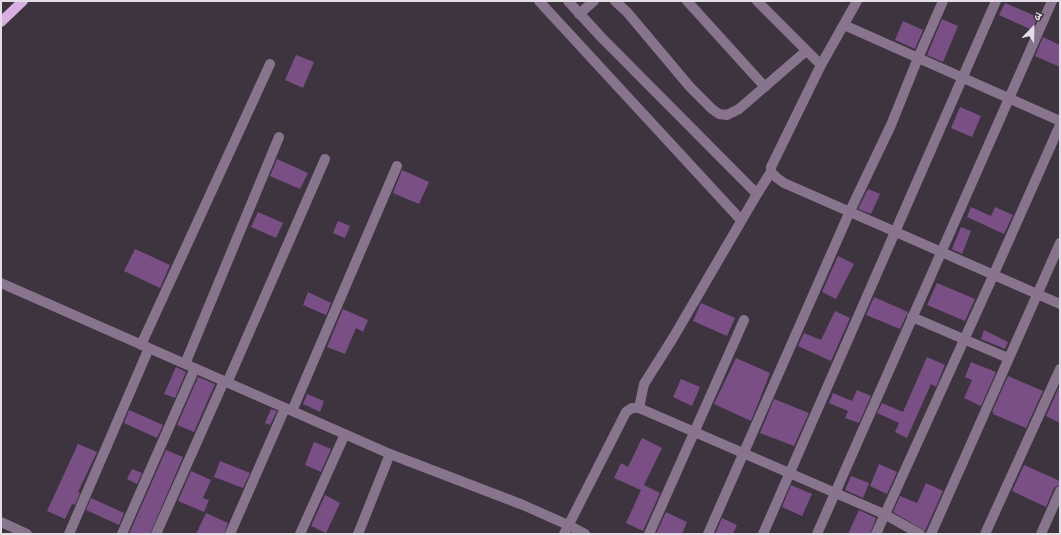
<!DOCTYPE html>
<html>
<head>
<meta charset="utf-8">
<style>
	body { margin:0 }
	#map { position:relative; width:1061px; height:535px; overflow:hidden; background:#3d343f; font-family:Overpass,"Noto Sans Devanagari",sans-serif }
	canvas { display:block }
	.frame { position:absolute; inset:0; border:2px solid #e4dee6; pointer-events:none }
	.north { position:absolute; left:1013px; top:8px; width:40px; height:40px; -webkit-text-stroke:3px #3d343f; paint-order:stroke; rotate:23deg; font-size:11px; font-weight:700; line-height:16px; text-align:center; color:#e4dee6 }
	.north::after { content:''; display:block; margin:auto; width:14px; height:18px; background:#e4dee6; clip-path:polygon(50% 0,100% 100%,50% 72%,0 100%) }
</style>
</head>
<body>
<div id="map">
<canvas width="1061" height="535"></canvas>
<div class="frame"></div>
<div class="north">उ</div>
</div>
<script>
const context = document.querySelector('canvas').getContext('2d');
context.lineJoin = 'round';
function fill(path, color) { context.fillStyle = color; context.fill(path, 'evenodd'); }
function strokePath(path, color, width, dash) { context.strokeStyle = color; context.lineWidth = width; context.lineCap = dash ? 'butt' : 'round'; context.setLineDash(dash || []); context.stroke(path); }
fill(new Path2D(`
	M1005,3L1038,17L1032,30L999,15Z
	M942,19L958,26L943,62L927,55Z
	M903,21L923,30L915,49L895,40Z
	M1043,37L1060,45V67L1035,56Z
	M296,55L314,62L303,88L285,80Z
	M960,107L981,116L972,137L951,128Z
	M277,159L308,173L300,189L270,176Z
	M402,170L429,182L419,204L393,193Z
	M868,189L880,194L871,214L858,209Z
	M971,207L991,216L995,207L1013,215L1004,234L967,217Z
	M258,212L283,223L276,238L251,227Z
	M338,221L350,226L345,238L333,233Z
	M961,227L971,231L962,254L952,249Z
	M135,249L170,265L160,288L124,271Z
	M838,256L854,264L836,299L822,292Z
	M937,283L975,299L965,321L927,305Z
	M308,292L331,303L326,315L303,305Z
	M874,297L908,312L900,329L866,315Z
	M701,303L735,318L727,336L693,321Z
	M343,309L368,320L363,332L356,328L345,354L327,347Z
	M835,311L850,318L831,361L798,346L804,333L821,340Z
	M984,330L1008,342L1005,349L981,339Z
	M927,357L945,365L936,387L931,384L907,438L895,432L899,423L877,413L882,403L903,412Z
	M736,358L770,373L751,421L714,404Z
	M971,362L996,372L981,406L964,398L972,380L965,377Z
	M176,367L186,372L175,398L164,394Z
	M1008,376L1043,391L1026,428L993,414L994,412H992Z
	M198,377L215,384L194,432L177,425Z
	M681,379L700,387L692,406L673,397Z
	M1060,385V423L1046,416Z
	M857,390L871,396L859,423L845,418L848,411L829,403L833,393L852,401Z
	M307,394L324,401L320,412L303,404Z
	M774,399L809,413L794,446L760,433Z
	M271,409L277,411L270,425L265,423Z
	M129,410L163,425L157,438L124,423Z
	M642,438L662,448L644,485L660,493L643,531L626,523L641,490L614,478L621,463L628,467Z
	M314,442L331,449L321,472L305,465Z
	M78,444L97,452L78,492L80,493L75,505L72,504L65,519L47,511Z
	M166,450L183,457L150,534H129Z
	M220,461L250,473L243,488L214,477Z
	M879,464L897,472L887,494L870,486Z
	M1024,465L1060,481V485L1057,486L1054,488L1046,507L1012,491Z
	M132,469L142,473L137,484L127,479Z
	M191,471L211,480L203,498L209,500L204,512L178,501Z
	M851,476L869,483L863,498L845,490Z
	M926,483L943,491L925,531L893,512L900,496L917,503Z
	M791,485L812,494L802,516L782,507Z
	M325,495L340,503L326,533L311,526Z
	M91,498L124,513L119,525L86,510Z
	M859,510L876,518L870,534H848Z
	M666,512L687,522L682,534H656Z
	M206,513L228,523L224,534H196Z
	M722,518L737,525L733,534H715Z`), '#7a4f86');
strokePath(new Path2D(`
	M539,1L741,220
	M568,1L602,38L757,194
	M615,1L627,12L690,87L712,109L719,114L727,115L739,109L806,51
	M687,1L765,87
	M757,1L821,65
	M857,1L821,65L771,167V172L777,178L784,183L1060,304
	M579,14L594,1
	M844,25L1060,121
	M1,283L390,454L523,505L568,525L585,534
	M912,317L1008,358
	M141,345L270,64
	M185,364L279,137
	M227,383L325,159
	M639,408L644,384L673,338L757,194L771,172
	M292,411L397,166
	M1,522L27,534
	M69,534L149,348
	M122,534L195,368
	M156,534L224,381
	M230,534L285,408
	M300,534L345,434
	M358,534L390,454
	M564,534L626,412L632,408H639L884,514L920,534
	M649,534L744,320
	M708,534L850,211L891,125L918,58L943,1
	M763,534L996,1
	M817,534L1052,1
	M876,534L993,276L1060,125
	M931,534L1060,243
	M985,534L1060,369
	M1041,534L1060,491`), '#88748d', 10);
strokePath(new Path2D(`
	M1,22L23,1`), '#d7afe3', 10);
</script>
</body>
</html>
